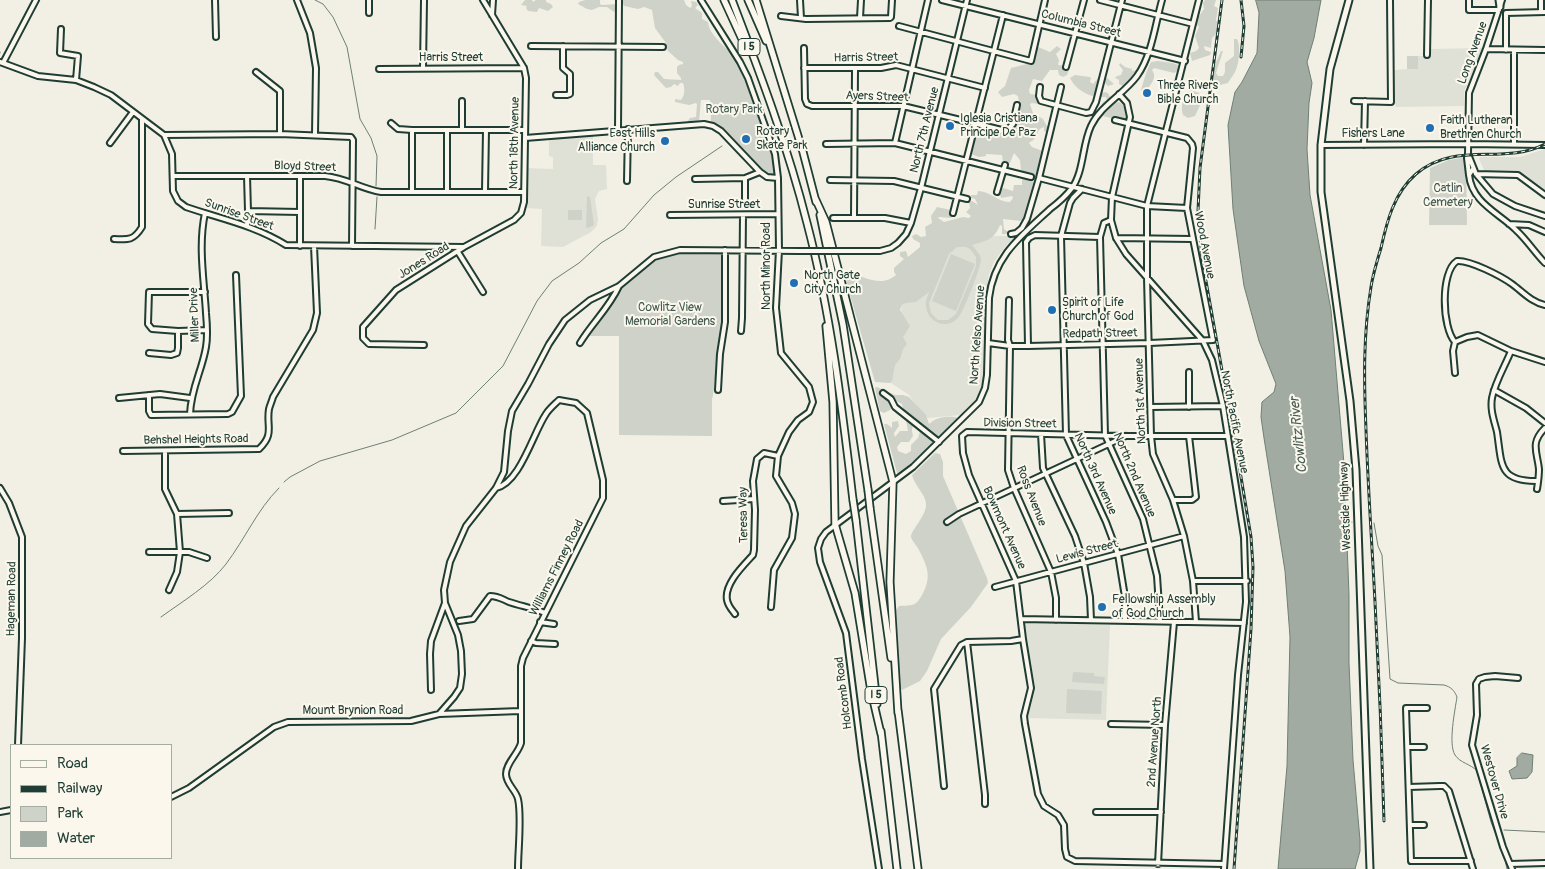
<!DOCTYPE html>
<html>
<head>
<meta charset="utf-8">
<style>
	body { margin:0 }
	#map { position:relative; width:1545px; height:869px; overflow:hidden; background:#f2f0e5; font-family:Pangolin,sans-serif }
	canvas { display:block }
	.legend { position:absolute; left:10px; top:744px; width:162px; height:115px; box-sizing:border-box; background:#fbf7ec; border:1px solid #a3ada2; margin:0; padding:6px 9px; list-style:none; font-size:15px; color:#1f3d34 }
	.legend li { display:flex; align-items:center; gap:10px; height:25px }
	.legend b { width:25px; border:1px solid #a3ada2 }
</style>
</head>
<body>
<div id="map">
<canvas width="1545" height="869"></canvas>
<ul class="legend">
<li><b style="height:6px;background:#fbf7ec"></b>Road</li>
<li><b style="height:6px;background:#1f3d34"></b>Railway</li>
<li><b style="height:14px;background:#cfd2c8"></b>Park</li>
<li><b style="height:14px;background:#a2aba1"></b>Water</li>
</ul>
</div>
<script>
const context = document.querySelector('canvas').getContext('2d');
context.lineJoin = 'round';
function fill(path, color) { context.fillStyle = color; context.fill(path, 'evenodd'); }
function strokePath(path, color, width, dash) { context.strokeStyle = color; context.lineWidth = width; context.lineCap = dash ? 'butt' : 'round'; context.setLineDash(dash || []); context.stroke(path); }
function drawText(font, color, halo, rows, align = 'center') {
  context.font = font + ' Pangolin,sans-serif'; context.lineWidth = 4; context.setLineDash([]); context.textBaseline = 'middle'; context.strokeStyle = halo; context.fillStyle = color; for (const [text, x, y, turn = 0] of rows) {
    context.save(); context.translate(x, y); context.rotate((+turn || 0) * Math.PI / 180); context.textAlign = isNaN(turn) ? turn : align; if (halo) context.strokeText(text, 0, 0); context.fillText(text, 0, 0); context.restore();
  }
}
fill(new Path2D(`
	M1483,48L1464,92V106L1396,107L1394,100V70L1407,69V56H1428L1429,49Z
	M593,136V165H606L607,189L599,191L595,199L598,219L597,226L591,232L563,247L541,246L542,209L526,208V168L553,169V157L549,156V139Z
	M1545,149V193L1518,172H1485L1479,159L1480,157H1520Z
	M982,236H1016L1005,247L994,262L989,274L986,296L983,381L976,399L960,415L928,418L924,417L909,395L891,383L902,305L916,296L943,249Z
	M1023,622L1110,625L1106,720L1027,718L1035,686Z`), '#e0e1d6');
fill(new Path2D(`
	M525,0H532L533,2L536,0H546V2L551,4L553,7L548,11L539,8L537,12L528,11L526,8L527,6L521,5Z
	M585,0H600V4L602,5L618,4L619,6L614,12L607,7H599L592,10L587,9L578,4L579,2Z
	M621,0H684L686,5L690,8L692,6L691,1L696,2L698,5L695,8L702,13V19L708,22C709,36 728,48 736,59C744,69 746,81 751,91L753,92L774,160L775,173L767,175L763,172C747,155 732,134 711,122L710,100H701L699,122H687L690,118L696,117L697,104L696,103L689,105L675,102V99L681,100C685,95 685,89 683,83H680L678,86L674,84L671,87L666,88L654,75L655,72H658L664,79L681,80V78L677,73V67L679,65L683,64V62L678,60L668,51L666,43L655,28L652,10L644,7L638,9L624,6Z
	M1205,0H1216L1214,6L1218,8L1216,20L1220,27L1216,34L1212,38L1211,48L1204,46L1205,50L1211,52L1210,55L1192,61L1190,53L1196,51L1199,48L1195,36L1199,27L1195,22L1204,9L1203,3Z
	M1234,39H1237C1241,46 1239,65 1235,72C1233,76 1230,79 1228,83L1216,86C1209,74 1216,63 1221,51H1223L1216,73L1218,76H1223L1225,72V63L1234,56Z
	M1057,46L1061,49L1056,54L1059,60L1058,65L1068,66L1069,70L1067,75L1063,77L1059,75L1058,70H1050L1042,81L1033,79L1029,90L1030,94L1039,95L1041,97L1038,104L1032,103L1030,104L1033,113L1043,119L1049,130L1046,132L1044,131V127C1036,129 1039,135 1034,139C1033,141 1031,141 1029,143L1032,147L1045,152L1037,177L1029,176L1021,172L1020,160L1014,153L1010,163L1006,164L1003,163L1002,155L986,154V156L979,157L971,154L968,158H964L966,148H973V141L978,137L977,132L979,129L1015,127L1011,120L1017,113L1019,103L1018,96L1014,94L1002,97L998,92L1005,86L1011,68L1031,63L1038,47L1050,52Z
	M1407,56H1418V69H1407Z
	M1158,61L1172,63L1185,67L1174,73L1154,68L1152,70C1158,78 1150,84 1146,92L1144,93L1141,90C1144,80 1146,72 1151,62Z
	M1120,63L1125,67L1132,69V71L1136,70L1138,73L1131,81L1123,86L1119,84V80L1115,78L1117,76L1121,75L1123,70L1119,65Z
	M1075,75L1090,77L1091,78L1090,82L1093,84L1098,78L1104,82V79L1107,78L1114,84L1108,86L1104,82L1100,92L1092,96C1082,92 1075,88 1070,78Z
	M1191,90L1199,93L1201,103L1195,116L1188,118L1183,115C1180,106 1183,95 1191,90Z
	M1105,92L1108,93L1110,97L1115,96L1116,99L1115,103L1119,102L1125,107L1127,122L1103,116L1110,108L1108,107L1103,110L1100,108L1103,102L1107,100L1106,97H1101L1100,94Z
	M1461,158H1466L1467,225H1429L1430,168L1449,160Z
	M1024,178L1034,182L1036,185C1032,197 1031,213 1021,221L1003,219L1004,229L1008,232L1007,234H1002V226L1000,225C994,240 986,241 972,245L980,255L981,261C979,271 964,312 957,319C946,330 927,322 926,306C925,301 928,296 929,292L916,302L906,303L902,305L900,310L910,326L903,337L907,344L903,349L900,359L895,365L892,381L890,383L875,382L846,281V277L853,274C867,278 882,287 896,275L894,272V268L904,259L900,256V252L906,251L908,257L920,247V243L913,239L912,236L916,234L921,237L926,236L925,227L932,223L931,216L937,207L951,210V218L939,217L938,218L944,222L963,217L969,218L971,216L966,212L970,208L969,202L972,201L978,205L975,199L971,198V195H977L978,191C990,191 999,203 1010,202L1013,198L1012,196L1001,198L999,191L1003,188L1013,191L1014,185H1022V180ZM957,247H966L970,249L976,257V266L956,314L948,320H938L931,313L929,303L949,254Z
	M587,196L590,197L594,225L588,228L586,227Z
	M568,210H582V220H568Z
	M723,252V334L718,348L714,389L712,400V436L619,435V336H586C608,310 630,263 665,255C684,251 704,252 723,252Z
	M951,254L975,264L956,311L932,301Z
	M877,387L895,395H903L909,397L926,415L929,424C935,417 950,415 958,418L949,431L947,430C943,433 943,435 940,439C934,448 918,460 909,465L907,470L901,475L897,473L884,424H887L892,428V422L898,421L899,426L894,433L895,437L900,431H908L906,420L913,422L912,431L913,436L909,442H901L897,447L898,451L906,454L911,451V445L918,438L920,431L927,430C917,423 904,417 902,404L891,398L892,406L890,410L884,413L880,411L875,388Z
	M935,453L940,454L943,462V476L987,578L988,583L971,607L941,639L927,671L920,681L902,690L900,687L896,610L899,606C913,605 916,607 923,593C932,576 927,566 919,550C917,546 912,541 911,537C910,532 925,517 926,506C927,495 915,487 912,475Z
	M1073,672L1094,673V676L1105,677L1104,684L1072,682Z
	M1067,689L1102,691L1101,714L1066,713Z`), '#cfd2c8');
const water = new Path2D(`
	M1256,0H1321L1314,38L1307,62L1312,83L1309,103L1307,149L1310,195L1331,310L1344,464L1349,595V663L1353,760L1360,840V851L1355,869H1278L1287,766L1290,637L1285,571L1264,438L1261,417L1262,402L1274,392L1276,384L1259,341L1244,286L1233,209L1228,125L1235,92L1242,82L1257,53L1259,13Z
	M1522,753L1533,755L1532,772L1527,778L1512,779L1509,771L1517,766V758Z`);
fill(water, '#a2aba1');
strokePath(water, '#6e7f75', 1);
strokePath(new Path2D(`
	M315,0L323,4L333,17L347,47L360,119L371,138L377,156L376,186
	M0,52V53
	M375,229L377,197
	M284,482L290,477L320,461L392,440L456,413L503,366L537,301L552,281L579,263L601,243L624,229L654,195L676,177L722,146
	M1347,522H1352
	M1374,523L1378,546L1382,555L1390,679L1398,683L1444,685C1451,687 1454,690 1457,697C1455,710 1448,744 1455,755C1460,763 1471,764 1477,771L1491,822L1504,855L1507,869
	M161,617C183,601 210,585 226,564C245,539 257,510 279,488
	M1504,830L1545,832`), '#6e7f75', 1);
const minor = new Path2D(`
	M215,0L216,37
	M297,0L310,33L316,68L315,134
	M701,0L740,62L748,78L775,154L778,178L779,250L776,308L781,353L809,387L813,402L809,412L798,420L789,432L778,456L776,476L792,503L795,514L792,538L774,570L771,607
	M800,0L801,18
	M942,0L1185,61
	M1100,0L1193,24
	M1469,0V10H1499
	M1502,0L1486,49L1469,93L1468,154L1476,174L1493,194L1515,206L1545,216
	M1541,0V11
	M369,13V0
	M492,15L493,0
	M781,16L806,19L890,18L891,17L892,0
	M860,18L861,0
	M899,26L1031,61L1045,0
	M61,29L60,53L78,56L76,80
	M531,46L663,47
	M804,48L805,99L807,104L812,106H903L1006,131L1013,124L1017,105
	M1486,49L1545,50
	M1506,50V13L1545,12
	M1514,50V144
	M1427,55L1428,0
	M0,62L38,76L76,80L94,87L111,95L164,135L172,154L173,191L178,201L186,207C221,219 254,225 286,245L464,247L514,220L521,213L524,202L526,78L524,68L483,0
	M3,63L36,0
	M1066,67L1084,0
	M423,68L424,0
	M804,68H881L896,65L985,88
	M379,69L524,68
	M256,72L280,91V134
	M1040,87L1039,96L1041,101L1086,113L1091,112L1096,102L1122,0
	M1119,94L1127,103L1130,117L1112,197L1111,220L1116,238L1126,254L1203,341L1212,360L1223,406L1244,537L1246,602L1238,675L1224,869
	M556,95H567L570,94V74L563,68V46
	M1354,101L1391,102L1390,0
	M391,123L398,129L412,130H525
	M447,130V191
	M462,130V101
	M618,130L619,0
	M164,135L280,134L351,137L353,140L352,246
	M525,138L704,124L713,126L721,131L760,172L767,177L778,178
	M110,143L133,112
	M895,143L928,0
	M826,144L895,143L1031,177
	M1321,145L1467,144L1545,145
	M1364,145L1365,101
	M1467,158L1469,175
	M1473,169L1469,175C1472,203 1499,213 1516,230C1527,240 1535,253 1545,263
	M1476,174L1518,175L1545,195
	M173,176H325C347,178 361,189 381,192H524
	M300,176V246
	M1039,178L1147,206L1187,208
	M695,179L745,178L760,172
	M830,180L894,181L967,199
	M627,181L628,129
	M1082,189L1073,198L1070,203L1061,236L1066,435L1106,522L1118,554L1125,597V620
	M412,191V130
	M485,191L486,130
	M997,192L1005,165
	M745,199V178
	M248,211L300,212
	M953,213L1003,15
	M670,215L777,214
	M854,217L855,69
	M833,218H885L911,223
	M1111,220L1104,223L1100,237L1105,435L1143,519L1157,576L1160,621
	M1509,224L1529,225L1545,232
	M247,225L248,211L247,176
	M1011,234L1016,233L1022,228L1027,219L1039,178L1061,87
	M1116,238L1192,239
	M114,239C129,240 134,240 142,227V119
	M841,251H880L891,248L898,243L906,234L911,223L921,188L967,0
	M458,252L483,292
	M205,292H149L148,324L152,329L178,331L207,330
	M1009,300L1008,340L1010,346L1008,470L1014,488L1051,572L1056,598V620
	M741,331L742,318L743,215
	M1455,342C1442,328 1440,272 1457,261C1470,260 1501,276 1512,284C1523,292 1531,302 1545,305
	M580,343C592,323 609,308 619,286
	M988,343L1010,346H1028L1150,343L1213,340L1187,208L1193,148L1192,144L1187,138L1115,120
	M424,345L369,344L363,338V327L396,290L464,247
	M1028,346L1026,242L1029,238L1035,235L1100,237
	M1511,351C1505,366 1495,382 1492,398C1490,410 1494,420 1497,432C1502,464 1498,482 1538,481
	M149,353L171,355L177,353L178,348V331
	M1189,372V407
	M1455,373L1453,351L1455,342L1467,337L1478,335L1511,351L1545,362
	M718,390L720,354L725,322V250
	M1494,390L1526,408L1545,423
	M883,393L891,399L895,407L939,442
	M149,395V411L151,415L228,414L232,412L241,396L236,275
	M119,398L160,394L190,398
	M1151,407L1223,406
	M190,414C191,388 202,371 206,347C208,336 207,324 206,313C204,279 198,246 205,213
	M1041,434L1043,468L1075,536L1084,563L1090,597L1091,620
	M123,451L259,449C275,434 266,426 269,409C270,405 272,401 273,397L313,330L317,313L314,246
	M165,451V489L177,514L180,552L177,572L169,590
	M0,488L9,503L22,537V638L18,745
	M496,488C520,483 533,433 546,414C549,409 555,404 559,400L576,403L587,413L603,480V498L523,658L521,666V743C518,754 506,763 506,774C506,784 516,790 518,799C522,816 518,850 518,869
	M1537,489C1538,483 1539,476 1539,469C1537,451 1530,443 1545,428
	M1173,500H1192L1196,497L1189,436
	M723,501L754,499
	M177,514L229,513
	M947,522L959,514L1126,436
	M149,552H189L207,558
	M1193,581H1247
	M995,587L1184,536
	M735,614C732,610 728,606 727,600C724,584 743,566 753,555L754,550L755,510L753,481L757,459L764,453L778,456
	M1021,619L1244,623
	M459,621L473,619L490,596C498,596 502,599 509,602C521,606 533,608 545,613
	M540,622L554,624
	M1196,622L1193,581L1184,536L1173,500L1153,454L1151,436L1147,278V206L1199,0
	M1023,639L1031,688L1024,716L1025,724L1038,794L1044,806L1058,815L1064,825L1065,849L1067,857L1075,861L1224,864
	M531,641L536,643L555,644
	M967,642L985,795V804
	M431,690L430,654L431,641L445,603
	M1427,708H1406L1411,861H1471
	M439,714L520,711
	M1111,724L1165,725
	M1408,747H1424
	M944,786L934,689L961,645L967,642L1011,641L1023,639L1016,581L969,475L963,453L962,436L967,432L1126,436H1228
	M1409,787L1440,786H1444L1449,791L1473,869
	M171,797L189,788L274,727L288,722L411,721L439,714L454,697L460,688L462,674L461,651L458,635L445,603L444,590L450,562L466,526L496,488L504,472L508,431L512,411L528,384L549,344L565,320L590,300L619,286L654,257L680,250L800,251
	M0,812L11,810
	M1096,812H1161
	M1410,825H1424
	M1158,864L1165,725L1174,622
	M1510,864L1545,863
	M879,869L862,759L846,633L820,562L818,548L821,539L826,532L913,467L979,402L985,388L987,375L989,298C994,256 1021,236 1050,209C1058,203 1066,196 1072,188C1084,171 1082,145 1091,126C1101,105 1124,94 1137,76C1152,55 1155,25 1162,0
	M1512,869L1503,847L1472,745L1477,715L1476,684L1479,679L1485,677L1495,676L1518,678`);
const major = new Path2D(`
	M1349,0L1330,69L1321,145V192L1350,401L1356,470L1370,869
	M1499,0L1500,7`);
const highway = new Path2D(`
	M724,0L746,48
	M732,0C760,73 788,147 807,223C831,314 842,407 853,500
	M748,0L766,41
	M756,0L803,152L816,202
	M815,198L826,222L893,482L890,582L898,713
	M820,215L843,325L868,490
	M826,326L833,402L835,524L855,593L871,691L881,734
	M870,508L891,658
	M856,520L877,704
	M898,710L918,869
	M881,731L897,869`);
strokePath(minor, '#1f3d34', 8);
strokePath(major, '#1f3d34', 9);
strokePath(highway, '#1f3d34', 9);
strokePath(minor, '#fbf7ec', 4);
strokePath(major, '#fbf7ec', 5);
strokePath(highway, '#fbf7ec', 5.5);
const rail = new Path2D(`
	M1222,0L1200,168L1198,211L1202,259L1239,465L1251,537L1253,567L1251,629L1234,869
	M1241,57L1244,26L1241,0
	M1384,821C1382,748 1379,675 1375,602C1372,545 1368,488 1366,430C1364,382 1363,335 1371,287C1373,274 1377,261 1381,248C1387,221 1394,193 1416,174C1456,140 1503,166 1545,144`);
strokePath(rail, '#1f3d34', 3);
strokePath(rail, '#fbf7ec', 1, [4]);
const minorBridge = new Path2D(`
	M800,251H841`);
const highwayBridge = new Path2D(`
	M868,490L870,508
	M853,500L856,520`);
strokePath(minorBridge, '#1f3d34', 8, []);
strokePath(highwayBridge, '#1f3d34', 9, []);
strokePath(minorBridge, '#fbf7ec', 4);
strokePath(highwayBridge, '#fbf7ec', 5.5);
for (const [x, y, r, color] of [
	[1147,93,5,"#1f6fb2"],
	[950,126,5,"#1f6fb2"],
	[1430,128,5,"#1f6fb2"],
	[746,139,5,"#1f6fb2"],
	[665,141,5,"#1f6fb2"],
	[794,283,5,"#1f6fb2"],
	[1052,310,5,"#1f6fb2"],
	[1102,607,5,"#1f6fb2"]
]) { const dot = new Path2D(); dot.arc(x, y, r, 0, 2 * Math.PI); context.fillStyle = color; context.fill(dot); strokePath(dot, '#fbf7ec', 2); }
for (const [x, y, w] of [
	[749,47,22],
	[876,695,22]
]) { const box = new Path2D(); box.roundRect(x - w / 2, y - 8.5, w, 17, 4); context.fillStyle = '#fbf7ec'; context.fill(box); strokePath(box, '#1f3d34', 1); }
drawText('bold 11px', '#1f3d34', null, [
	["I 5",749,47],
	["I 5",876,695]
]);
drawText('12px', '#1f3d34', '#fbf7ec', [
	["Columbia Street",1081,24,14],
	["Long Avenue",1473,53,-70],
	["Harris Street",451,58],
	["Harris Street",866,58,-1],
	["Ayers Street",877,97,2],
	["North 7th Avenue",925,130,-76],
	["Fishers Lane",1373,134],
	["North 18th Avenue",515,143,-89],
	["Bloyd Street",305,167,2],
	["Sunrise Street",724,205],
	["Sunrise Street",239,215,20],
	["Wood Avenue",1204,245,79],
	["Jones Road",424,261,-32],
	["North Minor Road",767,266,-90],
	["Miller Drive",195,315,-92],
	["Redpath Street",1100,334,-1],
	["North Kelso Avenue",978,335,-86],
	["North 1st Avenue",1141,401,-92],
	["North Pacific Avenue",1234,422,79],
	["Division Street",1020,424,1],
	["Behshel Heights Road",196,440,-1],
	["North 3rd Avenue",1095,474,66],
	["North 2nd Avenue",1134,475,67],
	["Ross Avenue",1031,496,69],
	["Westside Highway",1346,506,-92],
	["Teresa Way",744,515,-91],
	["Bowmont Avenue",1004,528,66],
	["Lewis Street",1087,552,-15],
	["Williams Finney Road",557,568,-63],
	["Hageman Road",12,599,-89],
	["Holcomb Road",844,693,-97],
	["Mount Brynion Road",353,711],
	["2nd Avenue North",1155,742,-86],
	["Westover Drive",1494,782,74]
]);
drawText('12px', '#1f3d34', '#fbf7ec', [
	["Three Rivers",1157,86],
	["Bible Church",1157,100],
	["Iglesia Cristiana",960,119],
	["Principe De Paz",960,133],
	["Faith Lutheran",1440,121],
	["Brethren Church",1440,135],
	["Rotary",756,132],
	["Skate Park",756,146],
	["East Hills",655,134,"right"],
	["Alliance Church",655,148,"right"],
	["North Gate",804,276],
	["City Church",804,290],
	["Spirit of Life",1062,303],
	["Church of God",1062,317],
	["Fellowship Assembly",1112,600],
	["of God Church",1112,614]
], 'left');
drawText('12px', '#425b52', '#fbf7ec', [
	["Rotary Park",734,110],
	["Catlin",1448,189],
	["Cemetery",1448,203],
	["Cowlitz View",670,308],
	["Memorial Gardens",670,322]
]);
drawText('italic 14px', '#465e55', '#fbf7ec', [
	["Cowlitz River",1299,435,-96]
]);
</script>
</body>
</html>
